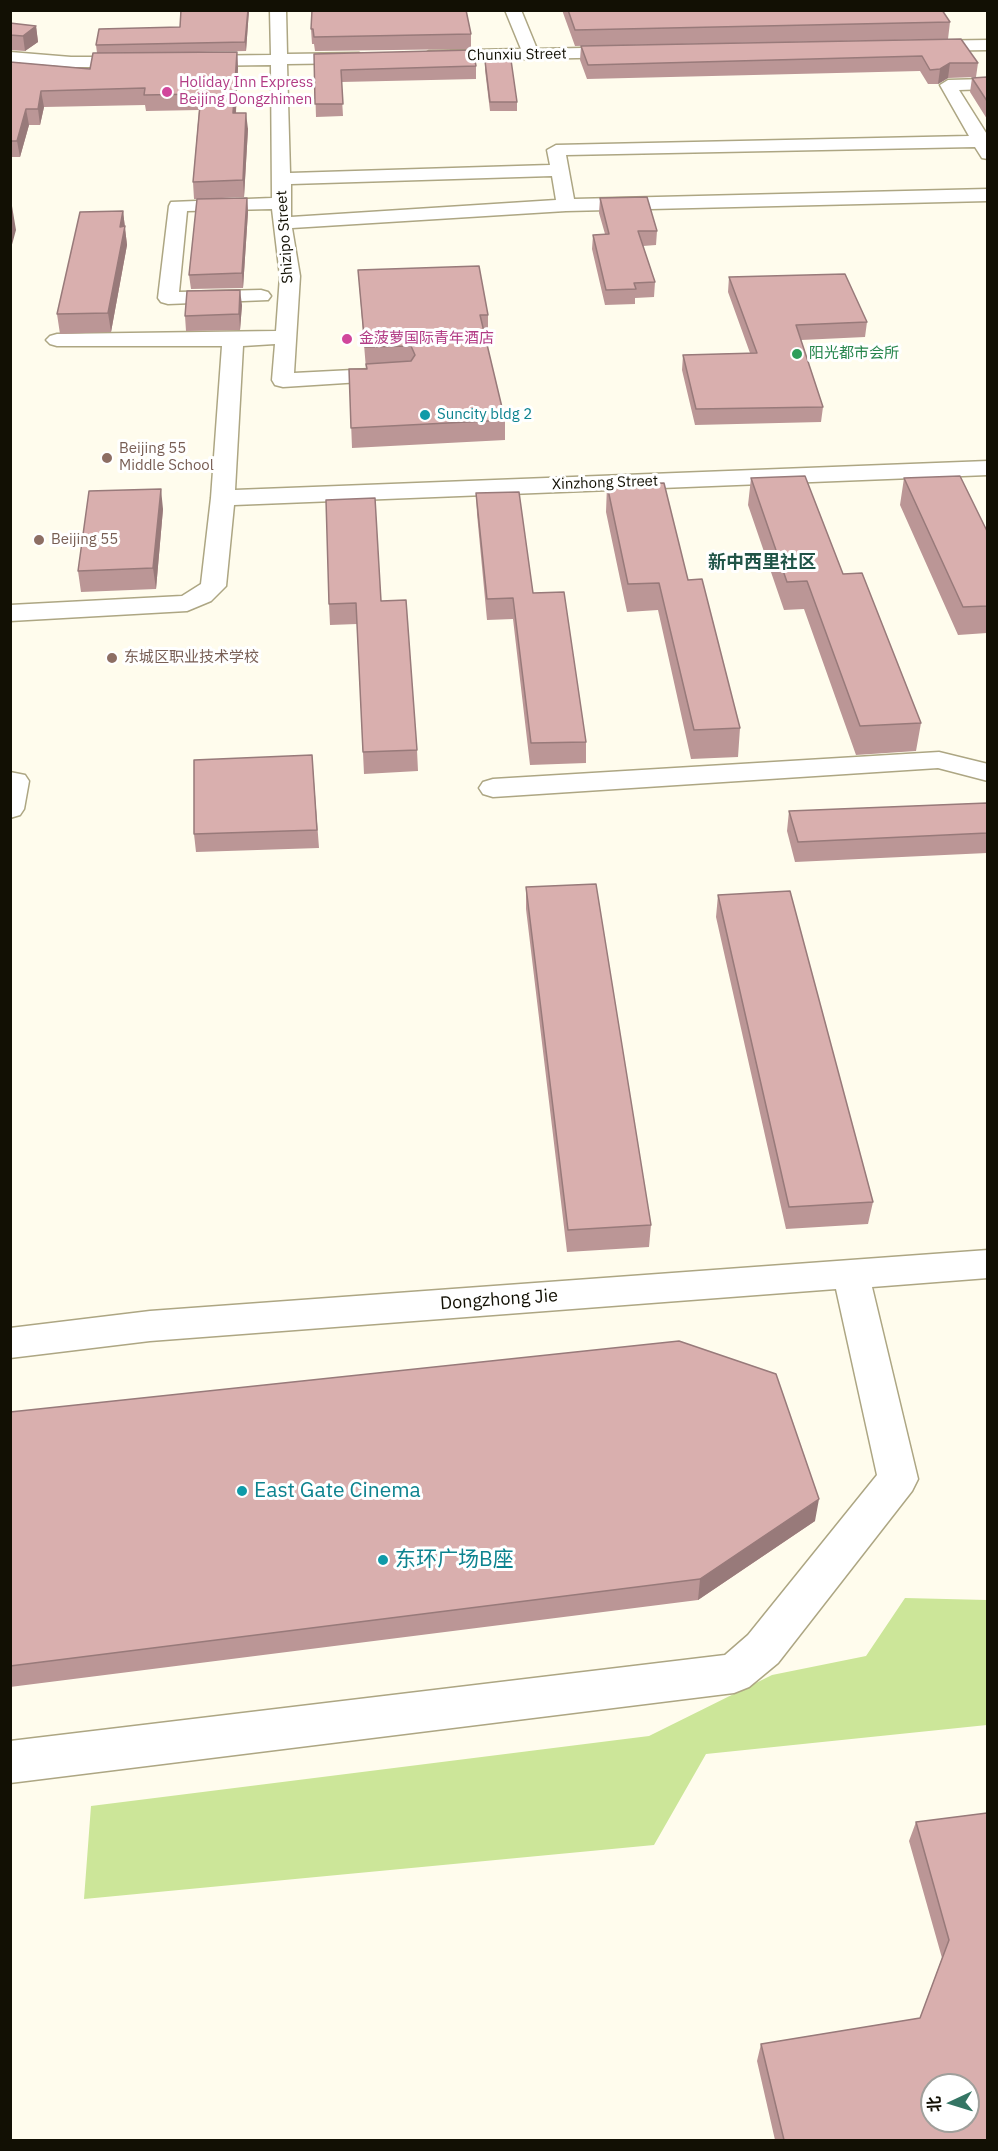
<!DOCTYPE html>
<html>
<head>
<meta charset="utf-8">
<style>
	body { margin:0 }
	#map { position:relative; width:998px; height:2151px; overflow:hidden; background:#fffced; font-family:"IBM Plex Sans","Noto Sans SC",sans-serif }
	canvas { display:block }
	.frame { position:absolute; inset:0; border:12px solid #121004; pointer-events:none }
	.north { position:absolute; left:920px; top:2073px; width:60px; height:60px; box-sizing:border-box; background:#fff; border:2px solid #a09f9b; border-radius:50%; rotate:266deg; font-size:16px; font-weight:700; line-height:24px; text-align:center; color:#121004 }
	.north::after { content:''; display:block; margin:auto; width:21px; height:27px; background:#347564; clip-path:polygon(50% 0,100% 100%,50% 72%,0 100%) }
</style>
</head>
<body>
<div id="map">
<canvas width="998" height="2151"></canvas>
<div class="frame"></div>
<div class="north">北</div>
</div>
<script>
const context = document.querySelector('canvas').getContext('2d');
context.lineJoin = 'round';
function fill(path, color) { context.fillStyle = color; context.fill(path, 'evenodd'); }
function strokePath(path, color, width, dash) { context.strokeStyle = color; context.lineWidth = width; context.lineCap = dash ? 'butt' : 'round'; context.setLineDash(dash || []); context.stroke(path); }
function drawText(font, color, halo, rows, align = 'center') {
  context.font = font + ' "IBM Plex Sans","Noto Sans SC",sans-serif'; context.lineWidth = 6; context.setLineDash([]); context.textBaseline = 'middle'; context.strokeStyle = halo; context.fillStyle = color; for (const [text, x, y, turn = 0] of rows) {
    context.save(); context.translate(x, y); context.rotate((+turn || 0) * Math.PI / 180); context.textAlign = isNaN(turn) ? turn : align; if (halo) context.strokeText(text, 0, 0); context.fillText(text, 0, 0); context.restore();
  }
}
fill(new Path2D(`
	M905,1598L987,1600V1725L706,1754L654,1845L84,1899L91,1806L649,1736L772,1675L866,1656Z`), '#cce699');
const minor = new Path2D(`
	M270,10H286L287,54L359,53L367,58L359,63L287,64L290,173L550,165L547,150L556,145L969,136L940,85L948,80L988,79V89L959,90L988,136V159L982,158L975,147L566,155L574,199L988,189V201L566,211L292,228L300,276L294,373L392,368L400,369L403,374L400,379L392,380L283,387L275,385L272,380L275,344L243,346L235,490L988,461V475L234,505L226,586L211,601L187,611L10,621V605L182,596L201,584L211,498L222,346H57L50,344L46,340L50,336L57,334L276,331L280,276L272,209L187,211L179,292L261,290L268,292L271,296L268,300L168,304L161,302L158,298L169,206L171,202L272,198L271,65L192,66L184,61L192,56L271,55ZM552,176L556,200L291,217V184Z
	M505,10H521L537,49L626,47L634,52L626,57L429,61L421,56L429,51L521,49Z
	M988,40V50L921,51L913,46L921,41Z
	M10,52L71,57H134L142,62L134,67H71L10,62Z
	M939,752L988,764V781L938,768L493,797L483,794L479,788L483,782L493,779Z
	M10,772L25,775L29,781L24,809L20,815L10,818Z
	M988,1250V1278L872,1287L918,1479L912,1491L778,1663L749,1687L734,1693L10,1783V1741L725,1655L748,1635L877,1475L836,1289L150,1341L10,1358V1328L150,1311Z`);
strokePath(minor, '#ada683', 3);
fill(minor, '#fff');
fill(new Path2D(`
	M181,10H249L246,51L198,52H237L238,68L236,113L248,129L244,197L200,199L247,198L248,212L243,288L191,289L189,275L197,199H194L193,182L199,110L146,111L145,105L44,107L40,125H29L20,157H10V62L90,69L97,53L96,45L180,27Z
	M562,10H942L950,22L948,39L575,46Z
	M10,23L36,26L38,42L25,51L10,50Z
	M311,29L471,34V49L315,51L314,44H312Z
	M961,39L978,63L976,77L948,78L938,84H928L920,71L587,79L580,60L581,46Z
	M314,54L476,66V79L341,82L343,116L316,117Z
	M485,61L517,102V111H490L485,70Z
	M987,77V119L970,92L972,78Z
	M600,198L657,231L656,245L643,246L655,282L654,297L635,298V304L605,305L592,249L593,235L605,234L599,213Z
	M123,211L127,245L111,332L60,334L57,314Z
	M358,270L488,315V334H484L505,420V440L352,448L349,369H366Z
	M729,277L867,322L865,337L801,340L823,407L821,422L695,425L682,370L683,355L750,353L728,292Z
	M242,305L240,330L186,331L185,316Z
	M751,478L843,574L921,723L916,751L856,755L804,609L784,610L748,505Z
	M904,478L987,531V633L958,635L900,505Z
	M607,485L688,580L740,728L738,757L691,759L658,610L627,612L606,512Z
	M476,493L533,593L586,742V763L530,765L513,619L487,620L477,514Z
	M163,509L156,589L81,592L78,571Z
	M381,601L417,750L418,771L364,774L357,624L330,625L329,604Z
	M312,755L319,848L196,852L194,834Z
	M987,803V853L795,862L787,831L789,811Z
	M526,887L651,1225L649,1247L567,1252L526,909Z
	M718,895L873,1202L868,1224L786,1229L716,917Z
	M10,1412L815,1521L698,1600L10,1687Z
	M987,1813V2140H775L757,2061L761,2044L920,2018L942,1958L909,1841L916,1822Z`), '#bb9696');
fill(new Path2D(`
	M248,10H249L246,51L245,42Z
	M36,26L38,42L25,51L23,36Z
	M237,52L238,68L235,129L233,113Z
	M950,63L948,78L938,84L940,69Z
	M41,91L44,107L40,125L38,109Z
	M26,109L29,125L20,157L17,141Z
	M246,113L248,129L244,197L243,180Z
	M247,198L248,212L243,288L242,273Z
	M12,206L16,230L10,252V210Z
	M123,211L127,245L111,332L108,313L120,227Z
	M240,290L242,305L240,330L239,314Z
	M161,489L163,509L156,589L153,568Z
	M819,1499L815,1521L698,1600L700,1579Z`), '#987a7a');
const building = new Path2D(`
	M181,10H248L245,42L96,45L99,29L180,27Z
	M312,10H466L471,34L314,37L313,29H311Z
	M568,10H942L950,22L575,30Z
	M10,23L36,26L23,36L10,35Z
	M961,39L978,63H950L940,69L930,70L922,56L588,65L581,46Z
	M473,50L476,66L341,70L343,104H315L314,54Z
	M237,52L233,113H246L243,180L193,182L201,94L144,95L145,88L41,91L38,109H26L17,141H10V62L90,69L93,53Z
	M511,60L517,102H490L485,61Z
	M987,77V101L972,78Z
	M647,197L657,231H638L655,282L634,283L636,289L606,290L593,235L609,234L600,198Z
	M247,198L242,273L189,275L197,199Z
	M123,211L120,227L125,226L108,313L57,314L80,212Z
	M479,266L488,315H480L505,420L351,428L349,369H367L366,364L411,361L415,355L411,346L365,347L358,270Z
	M845,274L867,322L796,325L823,407L696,409L683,355L757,353L729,277Z
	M240,290L239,314L185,316L187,291Z
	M805,476L843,574L862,573L921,723L860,726L807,581L787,582L751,478Z
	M960,476L987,531V606L963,607L904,478Z
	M664,483L688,580L702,579L740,728L694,730L659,583L628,584L607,485Z
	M161,489L153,568L78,571L89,491Z
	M519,492L533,593L564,592L586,742L531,743L513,598L487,599L476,493Z
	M375,498L381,601L406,600L417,750L363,752L356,603L329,604L326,500Z
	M312,755L317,830L194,834V760Z
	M987,803V833L798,842L789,811Z
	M596,884L651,1225L568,1230L526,887Z
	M790,891L873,1202L789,1207L718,895Z
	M679,1341L776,1374L819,1499L700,1579L10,1666V1412Z
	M987,1813V2140H784L761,2044L920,2018L949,1940L916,1822ZM932,2085H968V2121H932Z`);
fill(building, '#d9afae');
strokePath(building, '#987a7a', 1.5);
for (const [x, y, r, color] of [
	[167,92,6,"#d1479c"],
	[347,339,6,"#d1479c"],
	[797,354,6,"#2e9e5b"],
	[425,415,6,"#0f9aa8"],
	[107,458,6,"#8d6e63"],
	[39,540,6,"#8d6e63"],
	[112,658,6,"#8d6e63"],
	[242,1491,6,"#0f9aa8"],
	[383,1560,6,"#0f9aa8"]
]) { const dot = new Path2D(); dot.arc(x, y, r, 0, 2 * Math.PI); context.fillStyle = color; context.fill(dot); strokePath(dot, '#fff', 2); }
drawText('15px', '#121004', '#fff', [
	["Chunxiu Street",517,55,-1],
	["Shizipo Street",285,237,-94],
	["Xinzhong Street",605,483,-2]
]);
drawText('15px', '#b23c85', '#fff', [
	["Holiday Inn Express",179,83],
	["Beijing Dongzhimen",179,100],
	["金菠萝国际青年酒店",359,339]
], 'left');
drawText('15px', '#27864d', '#fff', [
	["阳光都市会所",809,354]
], 'left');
drawText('15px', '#0d838f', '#fff', [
	["Suncity bldg 2",437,415]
], 'left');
drawText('15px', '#785e54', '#fff', [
	["Beijing 55",119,449],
	["Middle School",119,466],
	["Beijing 55",51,540],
	["东城区职业技术学校",124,658]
], 'left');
drawText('bold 18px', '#215548', '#fff', [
	["新中西里社区",762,563]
]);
drawText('18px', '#121004', '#fff', [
	["Dongzhong Jie",499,1300,-4]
]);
drawText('21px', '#0d838f', '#fff', [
	["East Gate Cinema",254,1491],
	["东环广场B座",395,1560]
], 'left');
</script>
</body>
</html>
